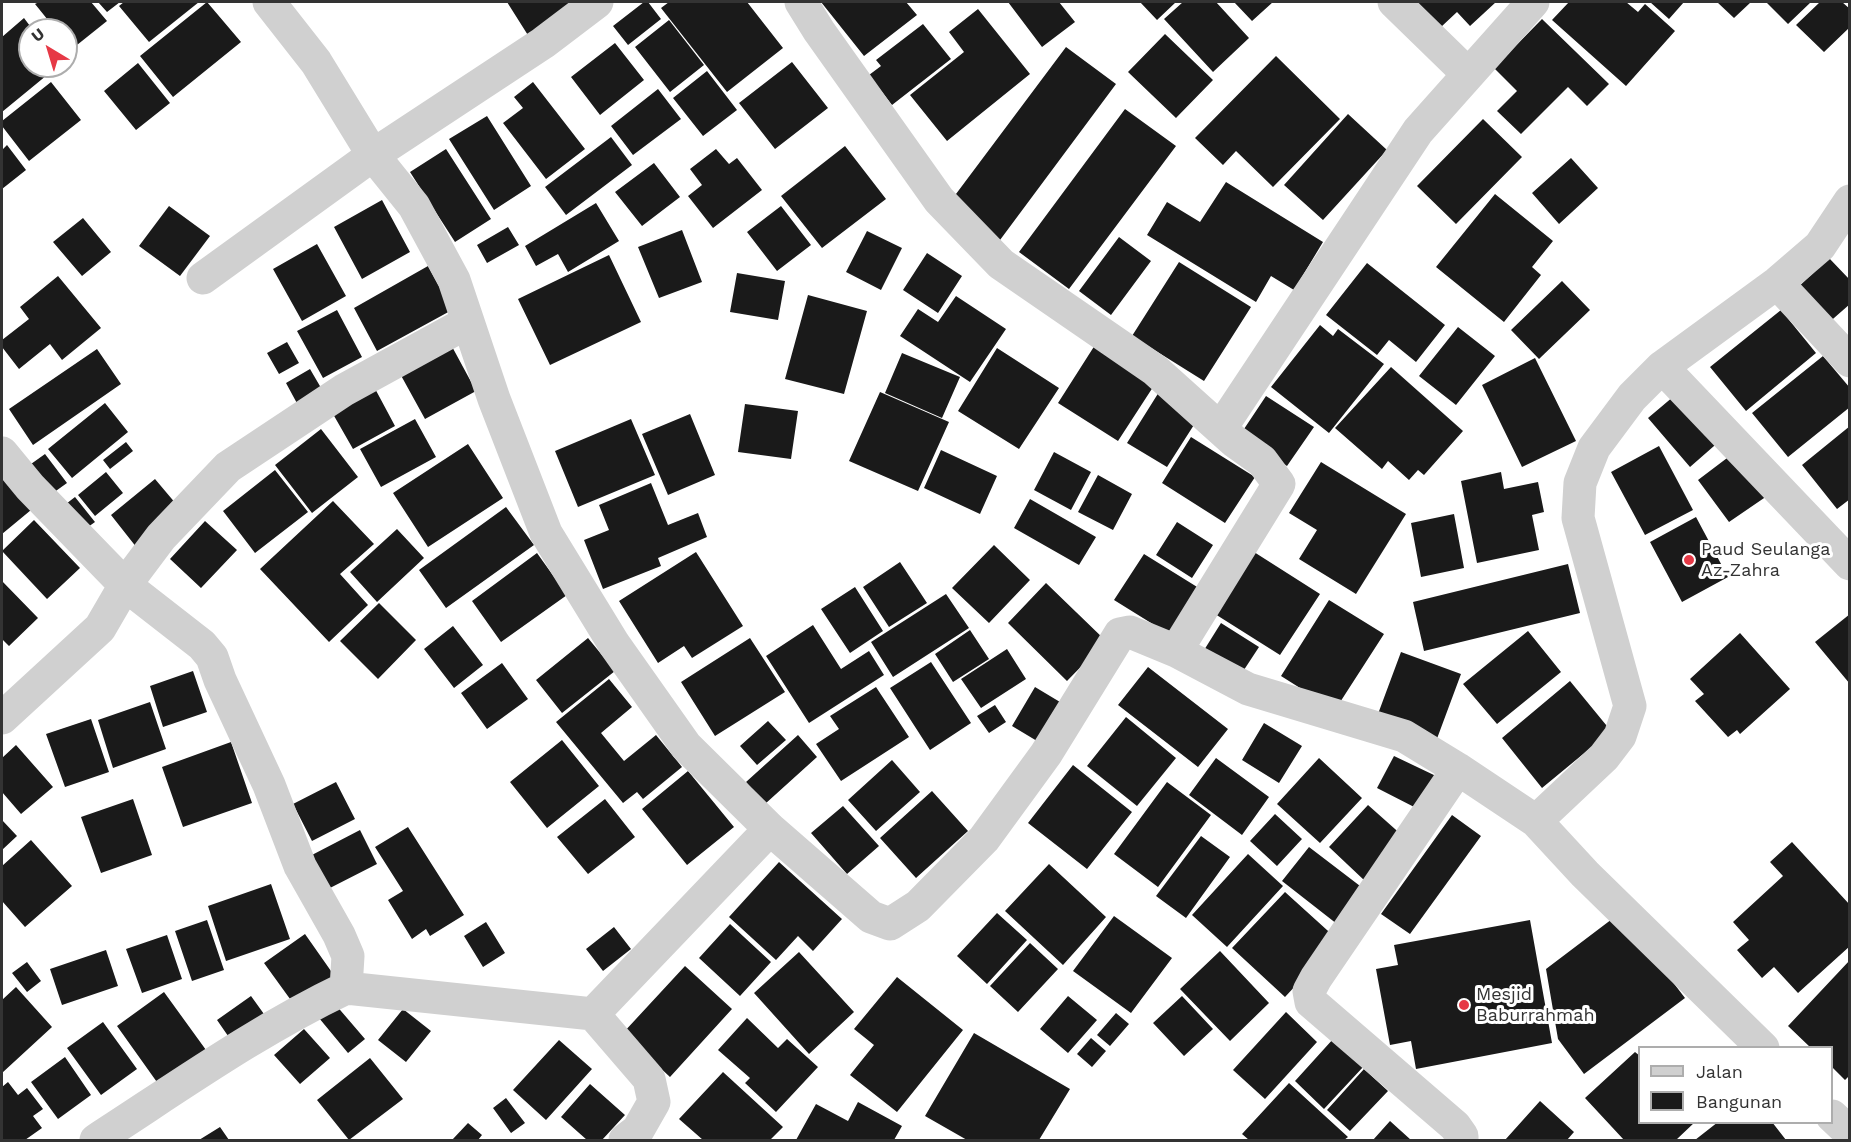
<!DOCTYPE html>
<html>
<head>
<meta charset="utf-8">
<style>
	body { margin:0 }
	#map { position:relative; width:1851px; height:1142px; overflow:hidden; background:#fff; font-family:"Work Sans",sans-serif }
	canvas { display:block }
	.frame { position:absolute; inset:0; border:3px solid #333; pointer-events:none }
	.legend { position:absolute; left:1638px; top:1046px; width:195px; height:78px; box-sizing:border-box; background:#fff; border:2px solid #adadad; margin:0; padding:8px 10px; list-style:none; font-size:18px; color:#333 }
	.legend li { display:flex; align-items:center; gap:12px; height:30px }
	.legend b { width:30px; border:2px solid #adadad }
	.north { position:absolute; left:18px; top:18px; width:60px; height:60px; box-sizing:border-box; background:#fff; border:2px solid #adadad; border-radius:50%; rotate:322deg; font-size:16px; font-weight:700; line-height:24px; text-align:center; color:#333 }
	.north::after { content:''; display:block; margin:auto; width:21px; height:27px; background:#e63946; clip-path:polygon(50% 0,100% 100%,50% 72%,0 100%) }
</style>
</head>
<body>
<div id="map">
<canvas width="1851" height="1142"></canvas>
<div class="frame"></div>
<ul class="legend">
<li><b style="height:8px;background:#d0d0d0"></b>Jalan</li>
<li><b style="height:16px;background:#1a1a1a"></b>Bangunan</li>
</ul>
<div class="north">U</div>
</div>
<script>
const context = document.querySelector('canvas').getContext('2d');
context.lineJoin = 'round';
function fill(path, color) { context.fillStyle = color; context.fill(path, 'evenodd'); }
function strokePath(path, color, width, dash) { context.strokeStyle = color; context.lineWidth = width; context.lineCap = dash ? 'butt' : 'round'; context.setLineDash(dash || []); context.stroke(path); }
function drawText(font, color, halo, rows, align = 'center') {
  context.font = font + ' "Work Sans",sans-serif'; context.lineWidth = 6; context.setLineDash([]); context.textBaseline = 'middle'; context.strokeStyle = halo; context.fillStyle = color; for (const [text, x, y, turn = 0] of rows) {
    context.save(); context.translate(x, y); context.rotate((+turn || 0) * Math.PI / 180); context.textAlign = isNaN(turn) ? turn : align; if (halo) context.strokeText(text, 0, 0); context.fillText(text, 0, 0); context.restore();
  }
}
fill(new Path2D(`
	M39,2H91L107,21L72,49L66,42V30H56L35,4Z
	M98,2H120L107,12Z
	M124,2H199L149,42L119,6Z
	M207,2L241,42L173,97L140,56Z
	M507,2H593L531,40Z
	M644,2H648L661,19L628,45L613,26Z
	M669,2H747L783,48L727,92L661,8Z
	M821,2H906L917,15L864,56Z
	M1008,2H1059L1075,22L1042,47Z
	M1140,2H1176L1157,20Z
	M1183,2H1216L1249,38L1213,72L1164,19Z
	M1234,2H1273L1252,21Z
	M1416,2H1496L1470,26L1457,12L1441,27Z
	M1569,2H1626L1638,12L1645,4L1675,31L1626,86L1552,20Z
	M1650,2H1684L1669,19Z
	M1717,2H1751L1734,18Z
	M1766,2H1811L1788,24Z
	M1820,2H1842L1850,9V27L1824,52L1796,25Z
	M978,9L1030,74L947,141L910,95L964,52L949,32Z
	M24,18L33,30H30V66H58L2,112V37Z
	M1542,19L1609,84L1587,106L1568,87L1521,134L1497,111L1517,91L1494,68Z
	M669,20L704,65L670,92L635,47Z
	M923,24L951,59L892,105L869,75L881,66L876,60Z
	M1165,34L1213,80L1176,118L1128,72Z
	M615,43L644,80L600,115L571,77Z
	M1066,47L1116,84L1000,240L950,202Z
	M1276,56L1340,119L1273,187L1236,151L1223,165L1195,138Z
	M792,62L828,108L775,149L739,103Z
	M138,63L170,103L136,130L104,91Z
	M707,71L737,110L703,136L673,98Z
	M51,82L81,120L29,161L2,126V121Z
	M533,82L585,149L546,179L503,123L523,108L514,97Z
	M658,89L681,119L633,155L611,126Z
	M1125,109L1176,146L1069,289L1019,252Z
	M1348,114L1387,150L1323,220L1284,185Z
	M487,116L531,186L494,210L449,139Z
	M1483,119L1522,157L1456,224L1417,186Z
	M611,137L632,165L566,215L545,187Z
	M7,145L26,170L2,189V150Z
	M845,146L886,199L822,248L781,196Z
	M446,149L491,219L455,242L410,172Z
	M716,149L729,164L737,158L762,190L713,228L688,196L702,185L690,169Z
	M1571,158L1598,188L1559,224L1532,193Z
	M654,163L680,197L642,226L615,192Z
	M1226,182L1323,242L1294,290L1271,276L1256,302L1147,235L1167,202L1200,222Z
	M1495,194L1553,241L1532,267L1541,275L1504,322L1436,267Z
	M382,200L410,252L362,279L334,227Z
	M596,203L619,241L568,272L558,254L536,266L525,246Z
	M169,206L210,236L180,276L139,246Z
	M781,206L811,245L777,271L747,232Z
	M83,218L111,252L82,276L53,242Z
	M508,227L519,245L487,263L477,245Z
	M682,230L702,282L659,298L638,247Z
	M867,231L902,248L881,290L846,272Z
	M1119,237L1151,261L1111,315L1079,291Z
	M317,244L346,296L302,321L273,269Z
	M927,253L962,276L938,313L903,290Z
	M609,255L641,322L550,365L518,299Z
	M1829,258L1850,280V304L1826,325L1794,291Z
	M1179,262L1251,307L1204,381L1132,336Z
	M1367,263L1445,325L1416,362L1389,340L1377,355L1326,315Z
	M428,266L452,310L377,351L354,308Z
	M737,273L785,281L778,320L730,312Z
	M58,276L101,328L62,360L50,344L19,369L2,347V340L29,319L20,307Z
	M1562,281L1590,310L1539,359L1511,330Z
	M808,295L867,311L844,394L785,379Z
	M956,296L1006,329L970,382L900,336L918,309L938,322Z
	M337,310L362,357L323,378L297,331Z
	M1781,310L1816,353L1746,411L1710,367Z
	M1320,325L1333,336L1338,329L1384,364L1329,433L1271,387Z
	M1458,327L1495,356L1456,405L1419,376Z
	M449,341L476,391L425,419L398,370Z
	M287,342L299,363L279,374L267,353Z
	M1095,345L1155,384L1118,441L1058,403Z
	M997,348L1059,388L1019,449L958,411Z
	M97,349L121,384L33,445L9,409Z
	M902,353L960,377L942,418L885,393Z
	M1823,356L1850,388V407L1788,457L1752,413Z
	M1535,358L1576,441L1522,467L1482,385Z
	M1391,367L1463,431L1424,475L1418,470L1409,480L1388,461L1382,469L1335,428Z
	M310,369L324,393L299,407L286,383Z
	M372,383L395,426L353,449L329,407Z
	M1680,391L1722,439L1690,467L1648,418Z
	M880,392L949,422L918,491L849,461Z
	M1159,392L1199,417L1167,467L1127,443Z
	M1266,396L1314,427L1287,466L1240,435Z
	M105,403L128,432L72,478L48,449Z
	M745,404L798,411L791,459L738,452Z
	M690,414L715,475L668,495L642,434Z
	M415,419L436,457L381,487L360,449Z
	M631,419L655,475L578,507L555,451Z
	M1850,426V499L1837,509L1802,465Z
	M321,429L358,477L312,513L275,465Z
	M1191,437L1255,477L1225,523L1162,483Z
	M126,442L133,451L110,469L103,460Z
	M468,444L503,498L428,547L393,493Z
	M1659,446L1693,510L1645,535L1611,472Z
	M941,450L997,476L980,514L924,488Z
	M1054,452L1091,472L1071,510L1034,490Z
	M1735,452L1767,496L1729,522L1698,480Z
	M45,454L67,483L46,498L24,469Z
	M1321,462L1406,514L1356,594L1299,559L1317,530L1289,513Z
	M275,470L308,512L255,553L223,511Z
	M106,472L123,493L95,516L78,495Z
	M1501,472L1504,489L1538,482L1544,512L1532,515L1539,550L1477,563L1461,481Z
	M2,474L31,510L2,534Z
	M1098,475L1132,494L1113,530L1078,512Z
	M155,479L182,511L137,548L111,515Z
	M651,483L668,525L698,513L707,537L658,558L661,566L603,589L584,540L609,530L599,505Z
	M75,497L95,522L81,532L62,507Z
	M1030,499L1096,537L1079,565L1014,528Z
	M333,501L374,544L340,574L368,605L329,642L260,569Z
	M506,507L534,545L446,608L419,570Z
	M1454,514L1464,568L1421,577L1411,523Z
	M1696,517L1728,577L1682,602L1650,542Z
	M34,520L80,568L47,599L2,551Z
	M205,521L237,550L201,588L170,559Z
	M1177,522L1213,545L1192,578L1156,555Z
	M397,529L424,558L377,602L350,572Z
	M994,545L1030,580L989,623L952,588Z
	M696,552L743,626L692,658L684,646L658,663L619,601Z
	M1254,552L1320,594L1280,655L1215,614Z
	M537,553L567,595L501,642L472,601Z
	M1144,554L1202,590L1172,636L1114,600Z
	M900,562L927,603L889,627L863,587Z
	M1568,564L1580,613L1424,651L1413,602Z
	M2,581L38,618L9,646L2,639Z
	M1046,583L1106,641L1067,681L1008,623Z
	M855,587L883,631L850,653L821,609Z
	M946,594L969,628L893,677L871,642Z
	M1329,600L1384,634L1335,710L1281,676Z
	M379,603L416,640L378,679L340,641Z
	M1850,614V684L1815,642Z
	M1221,623L1259,647L1238,679L1201,655Z
	M813,625L841,669L869,651L884,675L809,723L766,656Z
	M453,626L483,665L454,688L424,649Z
	M970,630L989,659L953,682L935,654Z
	M1528,631L1561,672L1497,724L1463,684Z
	M1740,633L1790,689L1740,734L1737,730L1728,737L1695,701L1704,694L1690,679Z
	M588,638L615,671L562,713L536,680Z
	M750,638L785,692L715,736L681,682Z
	M1007,649L1026,679L981,708L961,679Z
	M1401,652L1461,674L1435,744L1375,722Z
	M931,662L971,723L930,750L890,688Z
	M502,663L528,699L487,729L461,693Z
	M1148,667L1228,729L1198,767L1118,705Z
	M193,671L207,712L163,727L150,686Z
	M609,679L632,707L601,733L624,761L656,735L682,767L643,799L637,792L623,803L556,722Z
	M1570,681L1611,731L1542,788L1502,738Z
	M876,687L909,737L841,781L816,744L839,729L830,716Z
	M1035,687L1065,705L1042,744L1012,726Z
	M150,702L166,749L113,768L98,720Z
	M995,705L1006,722L989,733L977,716Z
	M1126,717L1176,758L1137,806L1087,766Z
	M91,719L109,772L65,787L46,734Z
	M768,721L786,740L757,765L740,746Z
	M1264,723L1302,746L1279,783L1242,760Z
	M798,735L817,757L765,804L746,782Z
	M562,740L599,786L547,828L510,782Z
	M231,742L252,803L183,827L162,767Z
	M16,745L53,787L21,814L2,792V758Z
	M1394,756L1436,776L1420,810L1377,788Z
	M1216,758L1269,797L1242,835L1189,795Z
	M1319,758L1362,798L1320,843L1277,804Z
	M892,760L920,792L876,831L848,800Z
	M1073,765L1132,812L1087,869L1028,823Z
	M688,771L734,827L687,865L642,809Z
	M336,782L355,819L312,841L293,804Z
	M1167,782L1211,815L1158,887L1114,854Z
	M932,791L968,831L916,878L880,838Z
	M133,799L152,855L101,873L81,817Z
	M605,799L635,837L588,874L557,837Z
	M1368,805L1404,837L1365,881L1329,847Z
	M843,806L879,846L847,874L811,833Z
	M1275,814L1302,839L1277,866L1250,841Z
	M1452,815L1481,836L1410,934L1381,914Z
	M2,820L17,836L2,850Z
	M408,827L464,915L430,936L426,929L412,939L388,900L403,891L375,847Z
	M360,830L377,864L328,889L310,856Z
	M1201,836L1230,857L1186,918L1156,896Z
	M31,840L72,886L25,927L2,901V866Z
	M1792,842L1850,905V946L1798,993L1774,967L1762,978L1737,950L1749,940L1733,922L1783,876L1770,862Z
	M1309,847L1364,889L1337,924L1282,881Z
	M1248,854L1283,886L1227,947L1192,915Z
	M779,862L842,919L813,951L798,936L776,960L729,917Z
	M1049,864L1106,917L1063,965L1005,911Z
	M271,884L290,939L226,961L208,906Z
	M1285,892L1338,940L1285,997L1232,948Z
	M997,913L1027,940L987,984L957,956Z
	M1620,913L1685,998L1584,1074L1558,1039L1546,969Z
	M1114,916L1172,958L1131,1013L1073,971Z
	M207,920L224,970L192,981L175,931Z
	M1530,920L1552,1043L1416,1069L1411,1041L1390,1045L1376,969L1398,965L1394,945Z
	M486,922L505,953L483,967L464,936Z
	M730,924L771,962L740,996L699,958Z
	M614,927L631,949L603,971L586,949Z
	M305,934L338,981L298,1010L264,963Z
	M167,935L182,979L142,993L126,949Z
	M1030,943L1058,969L1018,1012L990,986Z
	M106,950L118,986L62,1005L50,969Z
	M1220,951L1269,1003L1230,1041L1180,989Z
	M799,952L854,1012L809,1054L754,993Z
	M1850,960V1075L1845,1080L1832,1067V1048H1811L1788,1026Z
	M27,962L41,981L27,992L12,973Z
	M685,966L732,1009L670,1077L623,1033Z
	M897,977L963,1030L897,1112L850,1075L874,1045L854,1029Z
	M16,987L52,1027L2,1073V1000Z
	M164,992L206,1050L159,1085L117,1026Z
	M251,996L269,1021L235,1046L217,1020Z
	M1068,996L1097,1020L1068,1053L1040,1029Z
	M1182,996L1213,1029L1184,1056L1153,1023Z
	M335,1004L365,1039L348,1053L319,1018Z
	M403,1009L431,1031L406,1062L378,1040Z
	M1286,1012L1317,1042L1265,1099L1233,1070Z
	M1116,1013L1129,1024L1110,1046L1097,1035Z
	M747,1018L778,1048L787,1039L818,1067L776,1112L745,1083L750,1078L718,1050Z
	M103,1022L137,1069L101,1095L67,1048Z
	M304,1029L330,1058L300,1084L274,1055Z
	M974,1033L1070,1089L1039,1140H967L925,1116Z
	M1091,1038L1106,1051L1092,1067L1077,1054Z
	M1334,1038L1364,1066L1324,1109L1295,1081Z
	M559,1040L592,1069L546,1120L513,1090Z
	M1635,1052L1640,1056V1122H1695L1676,1140H1624L1585,1098Z
	M65,1057L91,1095L58,1119L31,1082Z
	M370,1058L403,1099L349,1140L317,1100Z
	M1364,1069L1388,1091L1350,1131L1327,1110Z
	M723,1072L783,1127L770,1140H703L679,1119Z
	M8,1082L18,1095L27,1088L43,1109L33,1116L42,1128L25,1140H2V1087Z
	M1289,1083L1348,1137L1344,1140H1249L1242,1134Z
	M590,1084L625,1115L602,1140H587L561,1117Z
	M506,1098L525,1123L511,1133L493,1108Z
	M1540,1101L1574,1132L1567,1140H1505Z
	M858,1102L902,1126L894,1140H796L816,1104L848,1121Z
	M1390,1121L1411,1140H1373Z
	M1718,1122H1772L1786,1140H1695Z
	M468,1123L482,1135L478,1140H452Z
	M220,1127L229,1140H199Z`), '#1a1a1a');
strokePath(new Path2D(`
	M269,2L316,62L373,155L414,206L454,280L494,399L546,533L614,644L686,746L770,829L871,917L890,924L918,906L984,839L1046,754L1120,634L1130,632L1176,651L1248,689L1404,736L1458,769L1536,821L1585,874L1763,1048
	M801,2L819,31L939,200L1001,264L1155,370L1234,441L1262,461L1279,484L1176,651
	M1394,2L1468,74
	M203,278L373,155L543,43L597,2
	M1777,283L1850,361
	M1662,367L1850,564
	M1221,428L1418,131L1533,2
	M2,453L30,487L125,585L202,645L212,657L220,680L269,785L300,866L339,935L348,956L346,988
	M2,718L100,628L125,585L161,537L228,467L344,390L468,322
	M1458,769L1316,978L1309,991L1311,1002L1455,1126L1462,1136V1140
	M1536,821L1604,757L1620,736L1630,706L1578,518L1580,483L1594,448L1632,397L1662,367L1777,283L1820,246L1850,201
	M593,1014L770,829
	M1832,1116L1850,1133
	M96,1140C178,1087 258,1030 346,988L593,1014L649,1079L654,1102L638,1130L625,1140`), '#d0d0d0', 33);
for (const [x, y, r, color] of [
	[1689,560,6,"#e63946"],
	[1464,1005,6,"#e63946"]
]) { const dot = new Path2D(); dot.arc(x, y, r, 0, 2 * Math.PI); context.fillStyle = color; context.fill(dot); strokePath(dot, '#fff', 2); }
drawText('18px', '#333', '#fff', [
	["Paud Seulanga",1701,550],
	["Az-Zahra",1701,571],
	["Mesjid",1476,995],
	["Baburrahmah",1476,1016]
], 'left');
</script>
</body>
</html>
